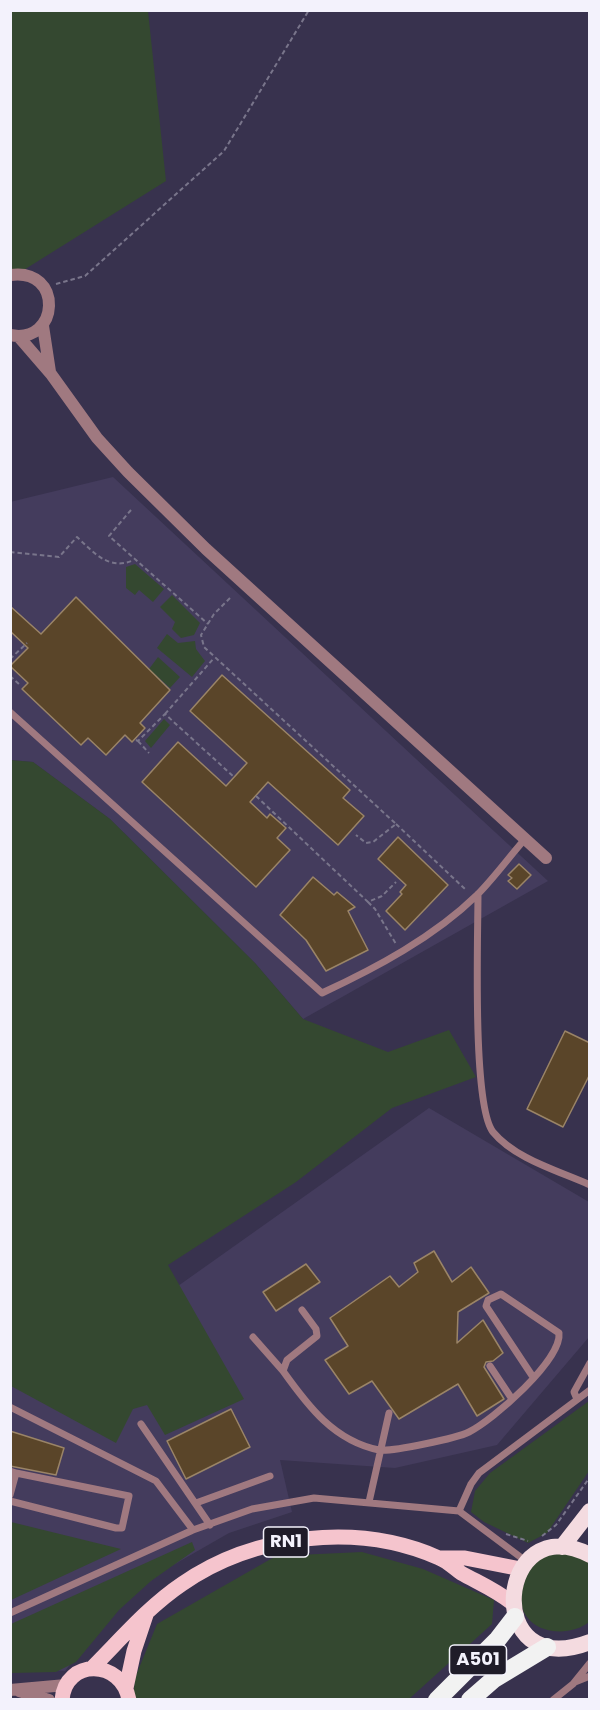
<!DOCTYPE html>
<html>
<head>
<meta charset="utf-8">
<style>
	body { margin:0 }
	#map { position:relative; width:600px; height:1710px; overflow:hidden; background:#38324e; font-family:Poppins,sans-serif }
	canvas { display:block }
	.frame { position:absolute; inset:0; border:12px solid #f3f2fc; pointer-events:none }
</style>
</head>
<body>
<div id="map">
<canvas width="600" height="1710"></canvas>
<div class="frame"></div>
</div>
<script>
const context = document.querySelector('canvas').getContext('2d');
context.lineJoin = 'round';
function fill(path, color) { context.fillStyle = color; context.fill(path, 'evenodd'); }
function strokePath(path, color, width, dash) { context.strokeStyle = color; context.lineWidth = width; context.lineCap = dash ? 'butt' : 'round'; context.setLineDash(dash || []); context.stroke(path); }
function drawText(font, color, halo, rows, align = 'center') {
  context.font = font + ' Poppins,sans-serif'; context.lineWidth = 5; context.setLineDash([]); context.textBaseline = 'middle'; context.strokeStyle = halo; context.fillStyle = color; for (const [text, x, y, turn = 0] of rows) {
    context.save(); context.translate(x, y); context.rotate((+turn || 0) * Math.PI / 180); context.textAlign = isNaN(turn) ? turn : align; if (halo) context.strokeText(text, 0, 0); context.fillText(text, 0, 0); context.restore();
  }
}
fill(new Path2D(`
	M113,477L430,772L548,881L303,1019L255,963L110,819L33,762L11,760L10,502Z
	M429,1108L589,1202V1337L497,1445L395,1468L280,1460L292,1512L229,1533L168,1568L114,1609L65,1671L11,1667L10,1298L178,1286Z`), '#443c5d');
fill(new Path2D(`
	M11,11H148L166,181L11,278Z
	M135,564L164,589L153,602L139,590L135,595L126,588V567Z
	M172,595L200,623L194,635L181,638L172,629L175,622L160,607Z
	M167,634L178,643L195,641L196,649L205,661L192,677L157,648Z
	M158,657L180,677L170,688L149,669Z
	M164,719L170,725L151,748L145,741Z
	M10,760L33,762L110,819L255,963L303,1019L388,1052L449,1030L476,1077L392,1108L296,1182L168,1265L244,1399L165,1435L147,1405L133,1409L116,1443L11,1386Z
	M589,1401V1471L547,1533L528,1543L484,1522L471,1512L475,1491L490,1473Z
	M11,1522L121,1549L11,1600Z
	M192,1542L195,1550L151,1581L119,1610L76,1662L56,1672L11,1673V1624Z
	M556,1549L589,1561V1622C569,1638 527,1635 521,1603C519,1592 528,1573 531,1562Z
	M362,1552L423,1569L494,1600L492,1624L409,1699L133,1700L135,1678L157,1624L276,1556Z`), '#344830');
const building = new Path2D(`
	M76,597L170,690L140,723L145,728L132,742L125,735L106,755L88,738L81,745L22,689L28,683L10,666L28,648L10,631V606L41,634Z
	M222,675L350,790L343,798L364,816L338,845L268,782L250,802L267,818L270,814L286,828L277,838L290,850L256,887L142,782L178,742L226,786L247,763L190,711Z
	M398,837L448,885L405,930L386,911L402,894L400,892L406,885L378,859Z
	M519,864L531,875L517,889L508,881L512,878L508,875Z
	M313,877L334,895L337,892L355,907L348,911L368,950L326,971L306,940L280,915Z
	M565,1031L590,1043V1074L563,1127L527,1109Z
	M434,1251L452,1282L471,1267L489,1293L458,1312L457,1343L483,1320L503,1353L493,1361L486,1362L484,1367L504,1399L477,1416L458,1384L399,1419L372,1381L349,1394L325,1360L348,1346L330,1318L390,1276L399,1287L418,1272L414,1263Z
	M306,1264L320,1282L276,1311L263,1292Z
	M231,1409L250,1447L186,1479L167,1441Z
	M10,1431L64,1448L56,1475L10,1466Z`);
fill(building, '#5a4529');
strokePath(building, '#9a8467', 1.5);
strokePath(new Path2D(`
	M56,284L85,276L224,151L309,10
	M131,510L109,536L208,624
	M10,552L59,557L77,537C94,553 109,571 134,560
	M230,598L214,614L201,635L204,647L396,824L373,842L366,843L356,835
	M10,659L27,643
	M10,676L21,686
	M165,714L214,658
	M136,740L138,741L165,714L234,777
	M138,741L149,753
	M256,796L368,902L382,896L396,882
	M396,824L465,889
	M368,902L375,909L396,944
	M506,1534L528,1541
	M542,1536L556,1525L590,1477`), '#79758b', 2, [4.5, 3]);
strokePath(new Path2D(`
	M10,712L322,993C376,968 434,937 477,895C494,878 509,857 525,839
	M478,894C478,935 472,1105 493,1132C515,1159 559,1171 590,1185
	M302,1310L316,1329L317,1336L287,1360L283,1371C308,1406 334,1441 379,1450C392,1452 457,1438 469,1432C493,1420 562,1360 559,1333L501,1294L488,1300L486,1306L533,1377
	M253,1337L283,1371
	M490,1366L512,1399
	M577,1399L574,1392L590,1363
	M10,1407L156,1481L193,1530
	M141,1424L210,1525
	M10,1471L16,1473L10,1495
	M10,1501L116,1528H122L129,1496L16,1473
	M369,1502L389,1413
	M196,1503L270,1476
	M459,1511L471,1484L479,1473L590,1390
	M10,1613L193,1530L252,1509L314,1498L459,1511L527,1562
	M575,1682L590,1676
	M553,1700L573,1684L590,1663`), '#a07980', 7);
strokePath(new Path2D(`
	M10,275C64,267 60,345 10,335
	M43,326L50,372
	M19,337L51,374L97,438L128,472L206,549L546,858`), '#a07980', 12);
strokePath(new Path2D(`
	M10,1690L66,1685
	M19,1691L49,1700`), '#a07980', 12);
strokePath(new Path2D(`
	M440,1558H465L521,1569
	M92,1668C121,1639 148,1607 182,1584C254,1534 358,1522 439,1558C447,1561 454,1568 461,1573C479,1583 496,1590 512,1603
	M126,1688L134,1651L146,1615
	M62,1700C65,1658 122,1659 129,1700`), '#f5c4cd', 15);
strokePath(new Path2D(`
	M562,1547L590,1511
	M590,1555C497,1506 480,1684 590,1642`), '#f4dbe0', 16);
strokePath(new Path2D(`
	M437,1700L498,1639L515,1617
	M470,1700L494,1679L547,1647`), '#f2f2f2', 18);
for (const [x, y, w] of [
	[286,1542,45],
	[478,1660,57]
]) { const box = new Path2D(); box.roundRect(x - w / 2, y - 15, w, 30, 4.5); context.fillStyle = '#1f1c29'; context.fill(box); strokePath(box, '#f3f2fc', 1.5); }
drawText('bold 18px', '#f3f2fc', null, [
	["RN1",286,1542],
	["A501",478,1660]
]);
</script>
</body>
</html>
